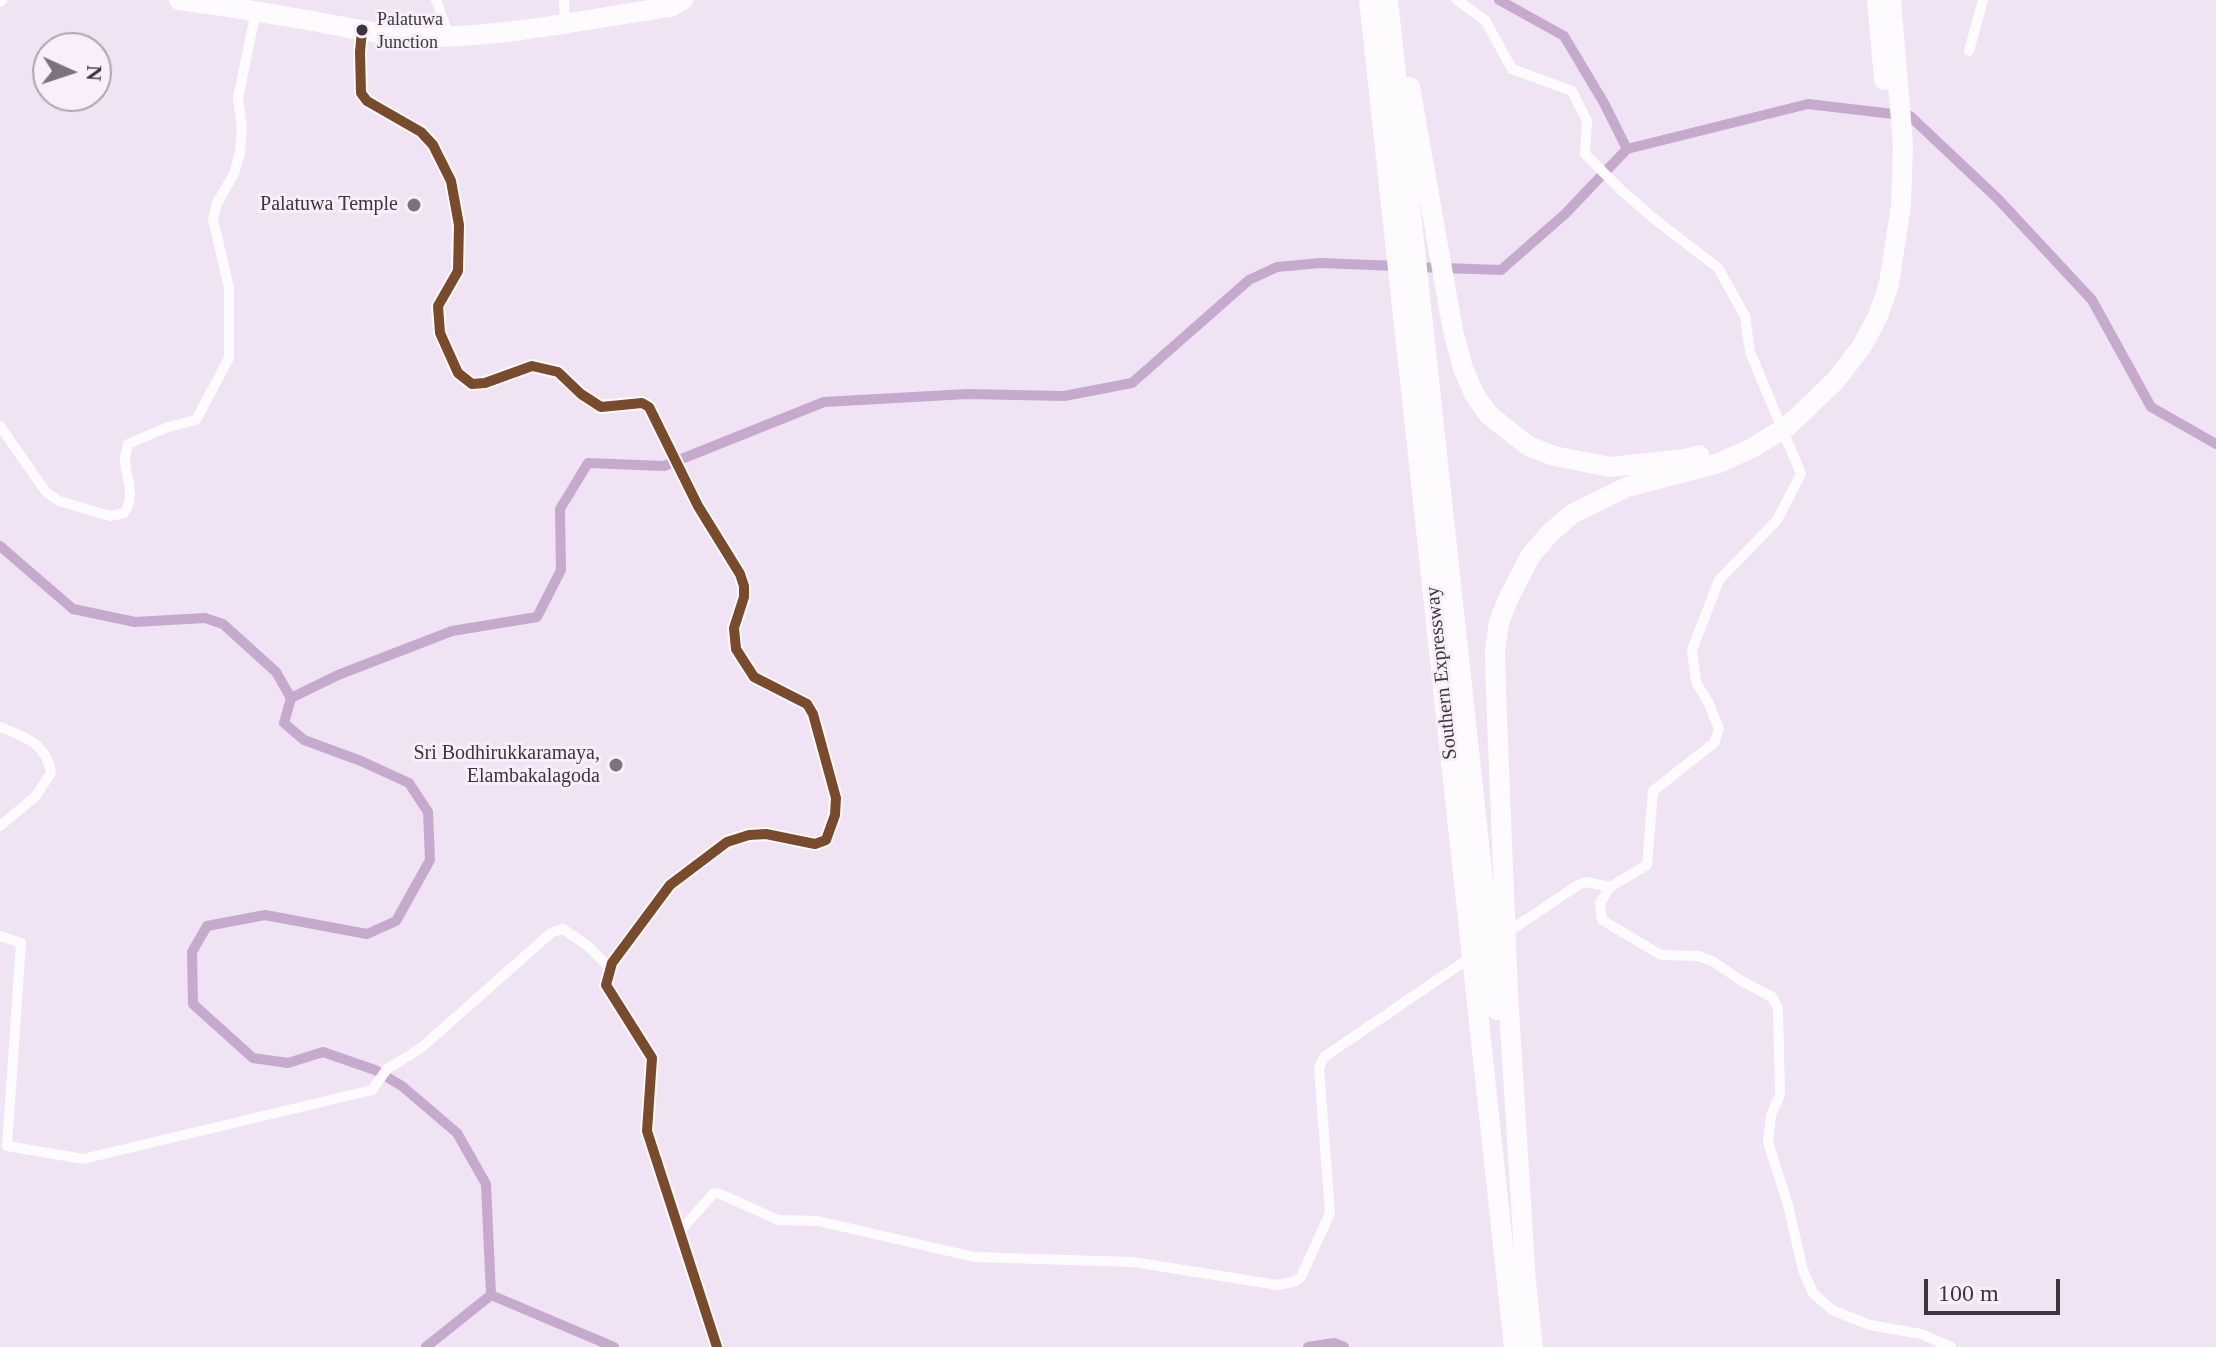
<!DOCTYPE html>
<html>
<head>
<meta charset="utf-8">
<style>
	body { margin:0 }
	#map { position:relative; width:2216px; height:1347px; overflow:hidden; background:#f0e3f4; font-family:"Times New Roman",serif }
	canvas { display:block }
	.north { position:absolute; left:32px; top:32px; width:80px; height:80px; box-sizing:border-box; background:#f9effb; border:2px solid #aea4b0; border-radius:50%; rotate:93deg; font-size:22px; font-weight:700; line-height:32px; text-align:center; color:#3d343f }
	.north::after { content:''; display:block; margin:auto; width:28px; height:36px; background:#7c717e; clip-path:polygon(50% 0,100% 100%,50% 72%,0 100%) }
	.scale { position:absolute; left:1924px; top:1279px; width:136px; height:36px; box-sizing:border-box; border:4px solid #3d343f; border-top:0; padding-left:10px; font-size:24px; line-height:28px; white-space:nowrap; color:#3d343f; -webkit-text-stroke:6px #f9effb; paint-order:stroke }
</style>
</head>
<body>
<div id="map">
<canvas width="2216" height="1347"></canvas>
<div class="north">N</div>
<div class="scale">100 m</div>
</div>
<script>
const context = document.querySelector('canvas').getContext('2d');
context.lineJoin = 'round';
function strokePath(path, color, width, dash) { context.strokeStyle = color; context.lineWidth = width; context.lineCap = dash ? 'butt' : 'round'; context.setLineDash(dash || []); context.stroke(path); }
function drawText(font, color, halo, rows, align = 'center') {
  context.font = font + ' "Times New Roman",serif'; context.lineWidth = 6; context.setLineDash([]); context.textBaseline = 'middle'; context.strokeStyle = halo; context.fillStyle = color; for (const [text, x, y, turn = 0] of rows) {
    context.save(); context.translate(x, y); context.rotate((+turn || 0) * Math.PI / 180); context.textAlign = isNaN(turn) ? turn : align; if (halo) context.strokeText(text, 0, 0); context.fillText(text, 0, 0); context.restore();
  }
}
strokePath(new Path2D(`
	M1499,0L1564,36L1604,103L1627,149
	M1414,267L1501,270L1565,214L1627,149L1808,104L1910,116L1998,199L2092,300L2151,407L2216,444
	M0,546L73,609L135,622L205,618L223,624L276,672L291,698
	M491,1295L486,1184L457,1133L402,1086L375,1070L323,1052L288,1063L253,1058L193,1004L192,952L207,926L265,915L367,934L396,921L430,860L428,812L409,783L361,761L304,740L284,723L291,698L338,675L452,631L537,617L561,570L560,509L588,463L664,466L824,402L967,394L1064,396L1132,383L1249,280L1277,267L1320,263L1398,266
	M426,1347L491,1295L614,1347
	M1308,1347L1334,1343L1344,1347`), '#c5aace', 10);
strokePath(new Path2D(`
	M436,0L449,36
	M564,0L565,22
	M1457,0L1485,20L1512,69L1572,91L1587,121L1585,154L1620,189L1652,217L1718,268L1745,316L1750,352L1801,474L1777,520L1719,580L1692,650L1696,682L1709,704L1719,729L1714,743L1653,791L1647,865L1610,887L1600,903L1602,920L1661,955L1699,956L1714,962L1740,980L1772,997L1778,1008L1780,1095L1771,1115L1768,1142L1788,1205L1803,1270L1813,1293L1832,1310L1870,1325L1921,1334L1951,1347
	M0,2L2,0
	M1969,51L1983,0
	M0,426L46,492L59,501L110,516L124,513C137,495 125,477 125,458C126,453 127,449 128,444L168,427L196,420L229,358V288L213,219L217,203L234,174L240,153L242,128L238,98L256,11
	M0,727C24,736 47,744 51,773L35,797L0,826
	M1505,934L1578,885L1586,882L1610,887
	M0,936L21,943L7,1146L83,1159L372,1090L387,1069L421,1048L552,932L563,929L588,946L606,964L612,963
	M679,1232L713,1194L718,1193L778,1220L818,1221L974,1257L1133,1262L1278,1285L1293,1282L1301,1277L1330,1213L1319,1068L1324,1057L1471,957`), '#fdfbfd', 10);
strokePath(new Path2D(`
	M362,30L360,52L361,93L367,101L421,132L433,145L451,181L459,225L458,271L438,306L440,333L458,373L472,384L485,383L532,366L558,372L581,394L601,407L642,403L649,407L698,506L740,574L744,586V597L734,628L736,649L754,677L807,704L813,714L836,798L835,815L826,840L815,844L766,834L749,835L727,842L670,885L612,963L606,985L652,1058L647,1131L717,1347`), '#fdfbfd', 14);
strokePath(new Path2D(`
	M179,0C224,6 268,13 312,21C350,28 395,38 433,37C512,36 592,18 670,7L683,0
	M1369,0L1514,1347
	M1388,0L1497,1010
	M1877,0L1884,80
	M1410,87L1453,331L1463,368L1474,394L1488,414L1528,446L1554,456L1610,467L1686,459L1699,455
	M1525,1273L1533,1347
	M1526,1284L1508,993L1496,692L1495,650L1499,622L1509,597L1531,555L1550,533L1572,514L1627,487L1719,463L1752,448L1788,426L1836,380L1862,346L1878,316L1889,284L1901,205L1903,144L1891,0`), '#fdfbfd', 20);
strokePath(new Path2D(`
	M362,30L360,52L361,93L367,101L421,132L433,145L451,181L459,225L458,271L438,306L440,333L458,373L472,384L485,383L532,366L558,372L581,394L601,407L642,403L649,407L698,506L740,574L744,586V597L734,628L736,649L754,677L807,704L813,714L836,798L835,815L826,840L815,844L766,834L749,835L727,842L670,885L612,963L606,985L652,1058L647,1131L717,1347`), '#7a4b2a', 10);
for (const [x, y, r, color] of [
	[362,30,7,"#3d343f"],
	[414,205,8,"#7c717e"],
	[616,765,8,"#7c717e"]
]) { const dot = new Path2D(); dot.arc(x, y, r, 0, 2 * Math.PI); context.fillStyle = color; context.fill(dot); strokePath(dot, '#f9effb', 3); }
drawText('18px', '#3d343f', '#f9effb', [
	["Palatuwa",377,20],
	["Junction",377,43]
], 'left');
drawText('20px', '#3d343f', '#f9effb', [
	["Palatuwa Temple",398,205],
	["Sri Bodhirukkaramaya,",600,754],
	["Elambakalagoda",600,777]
], 'right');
drawText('20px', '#3d343f', '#f9effb', [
	["Southern Expressway",1442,673,-96]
]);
</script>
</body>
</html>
